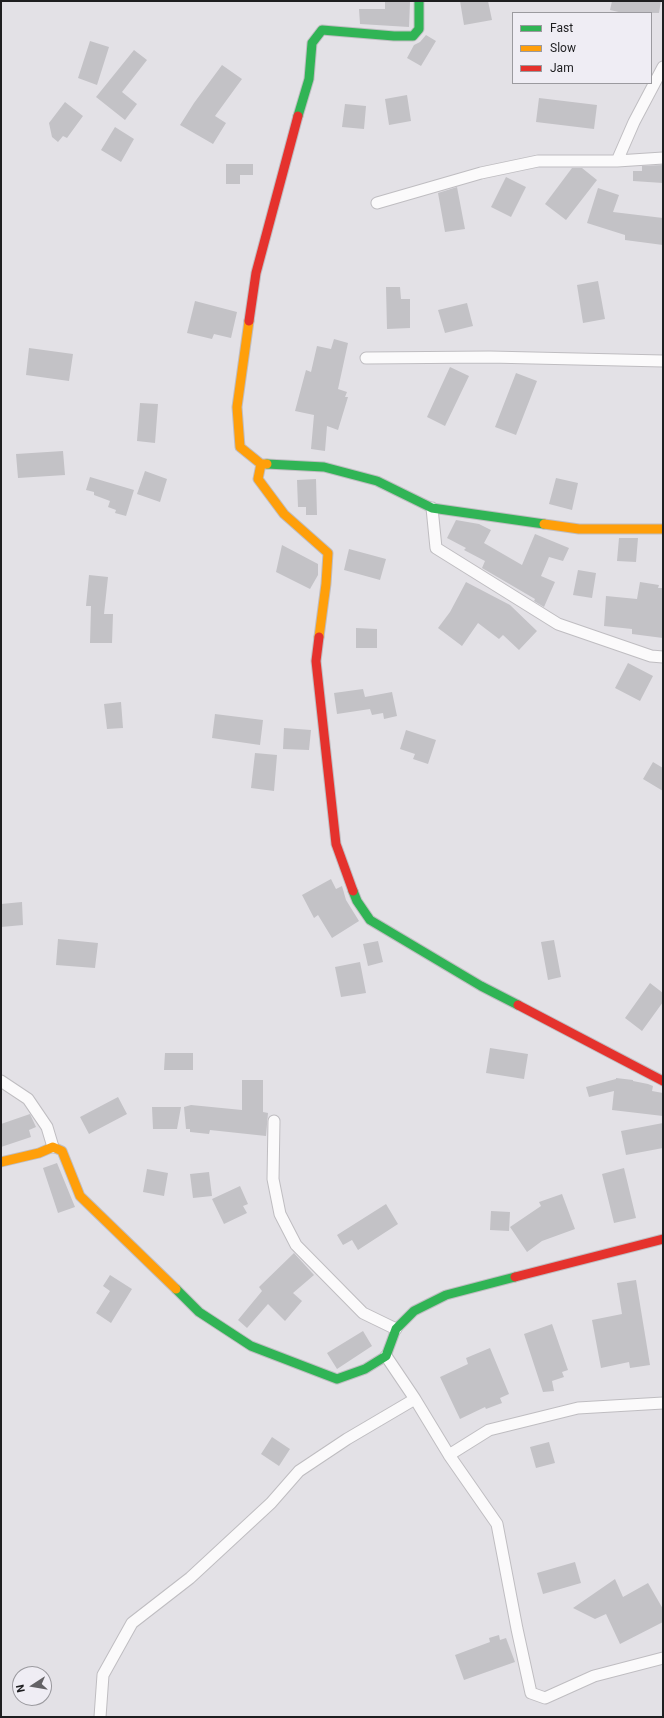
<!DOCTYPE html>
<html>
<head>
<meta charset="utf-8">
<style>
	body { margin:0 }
	#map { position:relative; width:664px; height:1718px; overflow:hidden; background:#e3e1e6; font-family:Roboto,sans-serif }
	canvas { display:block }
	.frame { position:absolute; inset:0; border:2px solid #1e1e20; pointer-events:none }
	.legend { position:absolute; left:512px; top:12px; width:140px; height:72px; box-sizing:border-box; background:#efedf4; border:1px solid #9b9a9f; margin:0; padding:5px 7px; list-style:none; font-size:12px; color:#1e1e20 }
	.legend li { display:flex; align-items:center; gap:8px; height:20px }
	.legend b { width:20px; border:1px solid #9b9a9f }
	.north { position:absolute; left:12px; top:1666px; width:40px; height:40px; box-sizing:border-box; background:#efedf4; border:1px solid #9b9a9f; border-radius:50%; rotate:258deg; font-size:11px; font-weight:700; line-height:16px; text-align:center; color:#1e1e20 }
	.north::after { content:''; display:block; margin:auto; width:14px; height:18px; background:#636265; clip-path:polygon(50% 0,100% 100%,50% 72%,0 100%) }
</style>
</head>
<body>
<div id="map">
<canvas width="664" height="1718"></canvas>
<div class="frame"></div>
<ul class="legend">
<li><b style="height:5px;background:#30b455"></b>Fast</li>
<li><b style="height:5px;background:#ff9f0a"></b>Slow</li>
<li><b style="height:5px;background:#e5322d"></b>Jam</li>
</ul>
<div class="north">N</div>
</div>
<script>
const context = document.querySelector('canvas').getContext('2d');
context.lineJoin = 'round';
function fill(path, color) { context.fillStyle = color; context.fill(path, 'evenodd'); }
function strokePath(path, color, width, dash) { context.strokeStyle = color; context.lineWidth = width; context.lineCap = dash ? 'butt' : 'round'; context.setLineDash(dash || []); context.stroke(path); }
fill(new Path2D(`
	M460,1H488L492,20L464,25Z
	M612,1H661L659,13H623L610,10Z
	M385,2H410L409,27L360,24L359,9H385Z
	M426,35L436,41L421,66L407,58L414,45L420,42Z
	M90,41L109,47L97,85L78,78Z
	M134,50L147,60L122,92L137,104L125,120L96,97Z
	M222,65L242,79L215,116L226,123L213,144L180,125L194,103Z
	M407,95L411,121L389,125L385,99Z
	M539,98L597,105L594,129L536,122Z
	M65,102L83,116L67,138L63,136L58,142L52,137L49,123Z
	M345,104L366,106L364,129L342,127Z
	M115,127L134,139L121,162L101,150Z
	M226,164H253V175H240V184H226Z
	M663,165V183L633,181V171H642V166Z
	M572,168H582L597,180L566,220L545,204Z
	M506,177L526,187L511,217L491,207Z
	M457,187L465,229L445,232L438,193Z
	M598,188L619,195L613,212L663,218V245L625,240V235L587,223Z
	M598,281L605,319L583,323L577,285Z
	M386,287H400L401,299H410V328L387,329Z
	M195,301L237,312L231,338L214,334L212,339L187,333Z
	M467,303L473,326L445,333L438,310Z
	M334,339L348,343L338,389L347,392L345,397H348L338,430L327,426L325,451L311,449L314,415L295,411L306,370L311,372L317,346L331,349Z
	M29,348L73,354L69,381L26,375Z
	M450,367L469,376L445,426L427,417Z
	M516,373L537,381L516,435L495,427Z
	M140,403L158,404L155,443L137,441Z
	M63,451L65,475L18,478L16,454Z
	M145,471L167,479L160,502L137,494Z
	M90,477L134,490L126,516L115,513L116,510L108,507L110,501L94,495V492L86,490Z
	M556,478L578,483L572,510L549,504Z
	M316,479L317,515H306V507H298L297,480Z
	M456,520L479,524L491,530L484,543L522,565L535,534L569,548L563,561L549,557L541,576L555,582L544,607L534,601L535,599L482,568L485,561L464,550L466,548L447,538Z
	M619,538H638L636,562L617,561Z
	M282,545L318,564V575L310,589L276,572Z
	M349,549L386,559L380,580L344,570Z
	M578,570L596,573L592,598L573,595Z
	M89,575L108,577L104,614H113L112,643H90L91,606H86Z
	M466,582L510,605L537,631L519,650L503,635L499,639L478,623L462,646L438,628L450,612Z
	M640,582L659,585L658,588H663V638L632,634V629L604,626L606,596L637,599Z
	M356,628L377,629V648H356Z
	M628,663L653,676L640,701L615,688Z
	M363,689L365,697L392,692L397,716L384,719L383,713L372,715L370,709L337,714L334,693Z
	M121,702L123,728L107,729L104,704Z
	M215,714L263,720L260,745L212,738Z
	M284,728L311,730L309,750L283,749Z
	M406,730L436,740L428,764L413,759L415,754L400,749Z
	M255,753L277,755L274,791L251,788Z
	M653,762L663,768V791L643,779Z
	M331,879L336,889L342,886L346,900L359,921L332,938L318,915L314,918L302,895Z
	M22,902L23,925L1,927V904Z
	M58,939L98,943L95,968L56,965Z
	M554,940L561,977L548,980L541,942Z
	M378,941L383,962L368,966L363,944Z
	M360,962L366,993L341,997L335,967Z
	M650,983L663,993V1002L642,1031L625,1018Z
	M490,1048L528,1054L524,1079L486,1073Z
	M165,1053H193V1070H164Z
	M616,1078L633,1080V1081L648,1084L653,1086L652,1091L663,1093V1116L612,1110L614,1091L589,1097L586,1087L616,1079Z
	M242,1080H263V1112L268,1113L266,1136L210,1130L209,1134L190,1132V1129H186L184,1107L191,1105L242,1110Z
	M118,1097L127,1114L89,1134L80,1117Z
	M152,1107H181L177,1129H153Z
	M30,1114L36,1127L29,1130L31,1137L1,1147V1124Z
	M663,1123V1148L626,1155L621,1131Z
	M57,1163L75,1207L58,1213L43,1168Z
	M624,1168L636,1218L614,1223L602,1174Z
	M147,1169L168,1173L164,1196L143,1192Z
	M209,1172L212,1196L193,1198L190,1174Z
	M240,1186L248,1204L243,1206L247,1213L224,1224L212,1199Z
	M562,1194L575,1229L542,1241L527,1252L510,1227L541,1206L539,1202Z
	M386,1204L398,1224L358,1250L352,1240L343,1245L337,1235Z
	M491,1211L510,1212L509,1231L490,1230Z
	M294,1253L314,1275L293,1293L302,1301L285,1321L268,1304L247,1328L238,1320L262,1291L259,1287Z
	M110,1275L132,1289L111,1323L96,1313L110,1291L103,1286Z
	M636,1280L650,1365L630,1368L629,1362L601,1368L592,1320L622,1314L617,1283Z
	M552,1324L568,1370L562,1372L564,1377L552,1381L554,1391L543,1392L524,1334Z
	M363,1331L372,1346L337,1369L327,1353Z
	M490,1348L509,1394L500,1398L502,1403L486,1409L485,1407L460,1419L440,1377L468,1364L466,1358Z
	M272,1437L290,1449L279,1466L261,1454Z
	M549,1442L555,1463L536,1468L530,1447Z
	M575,1562L581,1583L543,1594L537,1573Z
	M615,1579L623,1597L648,1583L663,1609V1622L620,1644L606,1614L595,1619L573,1608Z
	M499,1635L500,1640L506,1638L515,1662L464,1680L455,1655L490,1642L489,1638Z`), '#c3c2c6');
const street = new Path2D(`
	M617,161L634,122L663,67
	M377,203L481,173L538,161H617L663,158
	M366,358L490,357L663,361
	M432,508L436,548L558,624L651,656L663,657
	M1,1081L28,1099L47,1127L53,1147
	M274,1121L273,1179L280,1214L296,1245L363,1313L396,1329
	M386,1356L415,1399L449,1455L497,1524L517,1629L531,1693L545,1698L594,1676L663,1658
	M449,1455L489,1430L578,1408L663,1403
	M100,1717L103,1675L132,1623L190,1578L271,1503L299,1471L347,1439L415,1399`);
const fast = new Path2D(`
	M298,116L309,79L312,43L322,30L394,36H413L419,29V1
	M267,464L324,467L377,481L432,508L544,524
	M353,891L357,901L370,920L481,986L518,1005
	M176,1289L199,1312L251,1346L337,1379L365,1369L386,1356L396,1329L414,1311L446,1295L515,1277`);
const slow = new Path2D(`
	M249,321L237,407L240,447L261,464H267
	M261,464L258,479L284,514L328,553L326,584L319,637
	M544,524L579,529H663
	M1,1162L39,1153L53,1147L62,1151L80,1196L176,1289`);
const jam = new Path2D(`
	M249,321L256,273L298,116
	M319,637L316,661L336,844L353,891
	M518,1005L663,1081
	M515,1277L663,1239`);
strokePath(street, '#bfbdc1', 13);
strokePath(fast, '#bfbdc1', 11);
strokePath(slow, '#bfbdc1', 11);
strokePath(jam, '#bfbdc1', 11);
strokePath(street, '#fbfafb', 11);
strokePath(fast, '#30b455', 9);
strokePath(slow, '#ff9f0a', 9);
strokePath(jam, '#e5322d', 9);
</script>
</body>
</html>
